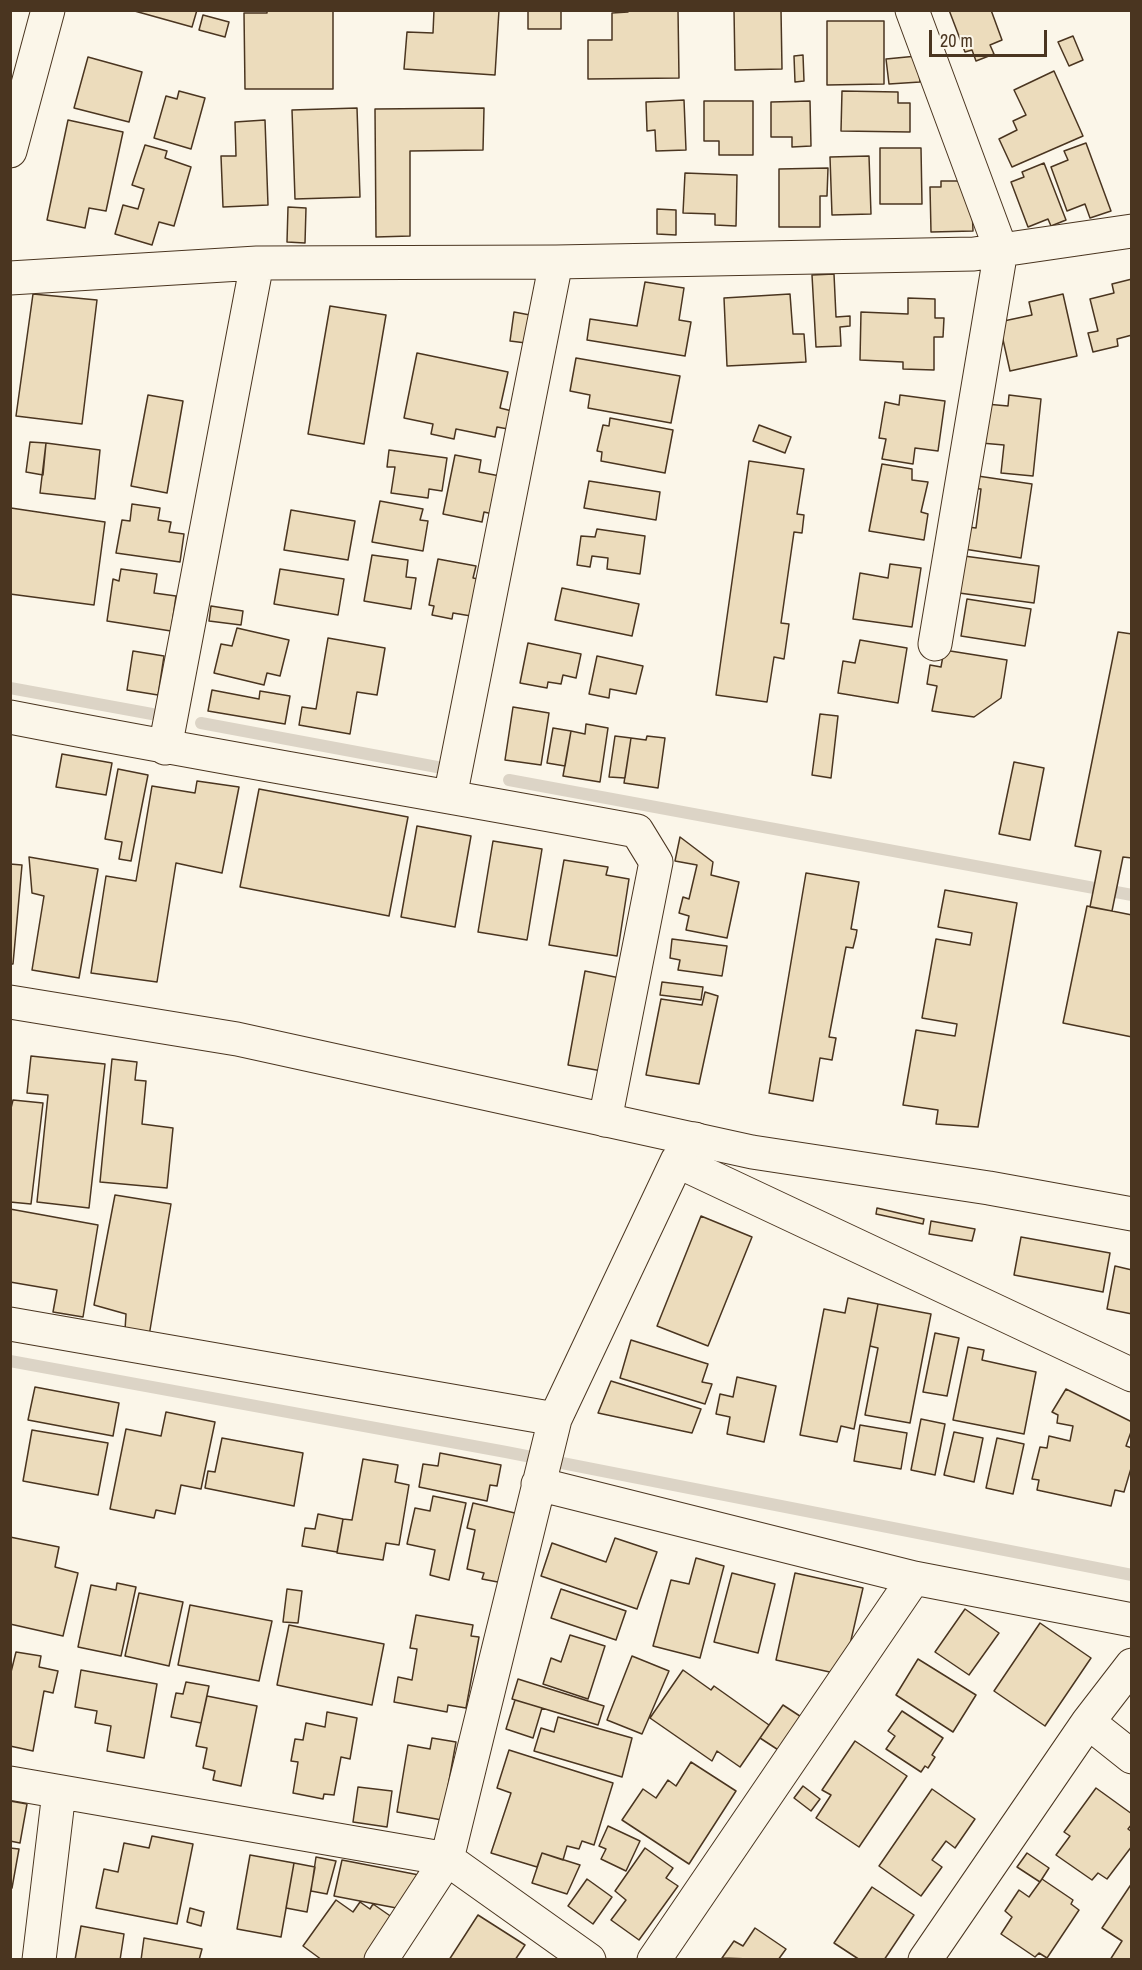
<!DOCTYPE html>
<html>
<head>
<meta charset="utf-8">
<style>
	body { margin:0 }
	#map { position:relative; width:1142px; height:1970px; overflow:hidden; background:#fbf6e9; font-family:"Archivo Narrow",sans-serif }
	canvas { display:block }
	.frame { position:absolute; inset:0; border:12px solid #4a3520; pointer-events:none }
	.scale { position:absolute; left:929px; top:30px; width:118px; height:27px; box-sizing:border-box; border:3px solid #4a3520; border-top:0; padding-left:8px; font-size:18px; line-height:21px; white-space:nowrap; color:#4a3520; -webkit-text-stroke:4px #fbf6e9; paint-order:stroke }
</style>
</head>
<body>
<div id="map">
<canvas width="1142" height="1970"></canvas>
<div class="frame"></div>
<div class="scale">20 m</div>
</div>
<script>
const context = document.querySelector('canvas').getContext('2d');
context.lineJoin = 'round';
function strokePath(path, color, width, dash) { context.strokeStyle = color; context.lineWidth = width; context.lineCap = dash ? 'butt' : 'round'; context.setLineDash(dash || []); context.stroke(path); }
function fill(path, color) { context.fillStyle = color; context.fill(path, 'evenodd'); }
strokePath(new Path2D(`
	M10,688L152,714
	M201,723L437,767
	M509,780L1132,895
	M10,1361L506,1452L1132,1575`), '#dcd4c6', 12);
const building = new Path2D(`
	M131,10H197L192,27Z
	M267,10H333V89H245L244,13H267Z
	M434,10H499L495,75L404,69L407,32L433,33Z
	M528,10H561V29H528Z
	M628,10H678L679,78L588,79V40H612V13L628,12Z
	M734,10H781L782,69L735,70Z
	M949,10H991L1002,40L990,45L994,54L976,61L972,50L965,52Z
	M203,15L229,22L225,37L199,30Z
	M827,21H884V84L827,85Z
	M1073,36L1083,60L1069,66L1058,42Z
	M803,55L804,81L795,82L794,56Z
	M917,56L920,82L889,84L886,59Z
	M88,57L142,72L129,122L74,108Z
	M1054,71L1083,136L1012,167L999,139L1017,130L1013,121L1026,115L1014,90Z
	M179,91L205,98L191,149L154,138L166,96L177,99Z
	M842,91L898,92V103H910V132L841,131Z
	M684,100L686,150L656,151L655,130L647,131L646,102Z
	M704,101H753V155H719V141H704Z
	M810,101L811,146L792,147V137H771V102Z
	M357,108L360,197L295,199L292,110Z
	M484,108L483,150L410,151V236L376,237L375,109Z
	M68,120L123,132L106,211L89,208L85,228L47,220Z
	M265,120L268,205L223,207L221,156H236L235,122Z
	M1086,143L1111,211L1090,218L1085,204L1067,211L1051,167L1068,160L1064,151Z
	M145,145L167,151L165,158L191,167L174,226L159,222L152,245L115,234L123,205L138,209L144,189L132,185Z
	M880,148H921L922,204H880Z
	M869,156L871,214L832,215L830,157Z
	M1044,163L1066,220L1051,226L1048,219L1028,227L1011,182L1024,177L1022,172Z
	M828,168L827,196H820V227H779V169Z
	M685,173L737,175L736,226L715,225V214L683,213Z
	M941,181H971L973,231L931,232L930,187H941Z
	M288,207L306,208L305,243L287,242Z
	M657,209L676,210V235L657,234Z
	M834,274L836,317L850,316V326L840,327L841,346L816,347L812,275Z
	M1132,279V335L1117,339L1118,346L1093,352L1088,333L1098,331L1090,299L1114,293L1112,284Z
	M645,282L684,288L679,320L691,322L685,356L587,340L590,319L637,326Z
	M33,294L97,300L82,424L16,416Z
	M790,294L793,334H804L806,362L727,366L724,298Z
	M1063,294L1077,356L1010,371L999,322L1032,315L1029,302Z
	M908,298L935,299V318H944L943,337H934V370L903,369V362L860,360L861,312L908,314Z
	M330,306L386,315L364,444L308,434Z
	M514,312L530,315L526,343L510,341Z
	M417,353L508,372L500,408L512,411L508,429L497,427L495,437L456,429L454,439L431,434L433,424L404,418Z
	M576,358L680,376L671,423L588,408L590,395L570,391Z
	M148,395L183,401L167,493L131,486Z
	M900,395L945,401L938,451L915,448L913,464L882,459L886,439L879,438L885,402L899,405Z
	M1009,395L1041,399L1033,476L1001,473L1004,445L981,443L986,404L1008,406Z
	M610,418L673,430L665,473L601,461L602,452L597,451L603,425L609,426Z
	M759,425L791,437L785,453L753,441Z
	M30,442L46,443L43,475L26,472Z
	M46,443L100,450L95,499L40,493Z
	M389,450L447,458L442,491L429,489L428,498L391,493L395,467H387Z
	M455,455L481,460L479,472L505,477L497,515L484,512L482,522L443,514Z
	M749,461L804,469L797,514L804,515L802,533L794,532L781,623L789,624L784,659L774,657L767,702L716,695Z
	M882,464L912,469V480L928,482L921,512L928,514L924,540L869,531Z
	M971,475L1032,484L1021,558L964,549L968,527L976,528L981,489L969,488Z
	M589,481L660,492L656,520L584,508Z
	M380,501L423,509L420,520L428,521L423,551L372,542Z
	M132,504L160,508L158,520L171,522L169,532L184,534L180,562L116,553L122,520L130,521Z
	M11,508L105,522L94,605L10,594Z
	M291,510L355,521L348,560L284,550Z
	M597,529L645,536L640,574L607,569L608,558L592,556L590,567L577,565L581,536L595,537Z
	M372,555L408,560L406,577L416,578L411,609L364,601Z
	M964,556L1039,566L1034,603L959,593Z
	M438,559L476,566L473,578L484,580L477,617L453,613L452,619L432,615L434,606L429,605Z
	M890,564L921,568L912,627L853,619L860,573L888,578Z
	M121,569L157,574L154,593L176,596L171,631L107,621L113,579L119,581Z
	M280,569L344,579L338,615L274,604Z
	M562,588L639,604L632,636L555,620Z
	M967,599L1031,609L1025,646L961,636Z
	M211,606L243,611L241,625L209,621Z
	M237,628L289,640L280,676L267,673L264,685L214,673L221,644L232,646Z
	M1118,632L1132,634V858L1123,857L1112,911L1090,907L1101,851L1075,846Z
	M328,638L385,648L377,695L357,692L350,734L299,725L302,707L316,709Z
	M860,640L907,648L898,703L838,693L843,661L855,663Z
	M528,643L581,654L576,678L563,675L561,684L548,682L547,688L520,683Z
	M944,650L1007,660L1001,698L974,717L932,711L937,686L927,684L930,665L941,667Z
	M133,651L164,656L158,695L127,690Z
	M597,656L643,666L636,694L610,689L609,698L589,694Z
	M212,690L259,699L260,691L290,696L285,724L208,711Z
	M513,707L549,713L541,765L505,760Z
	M820,714L838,716L831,778L812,775Z
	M586,724L608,728L600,782L563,776L571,731L585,734Z
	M553,728L571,731L565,766L547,763Z
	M615,736L631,738L625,778L609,777Z
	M647,736L665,738L658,788L624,783L631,738L646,740Z
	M62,754L112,763L106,795L56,787Z
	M1014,762L1044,768L1030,840L999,834Z
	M118,769L148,775L131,861L119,859L122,842L105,839Z
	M197,781L239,787L222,873L176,863L157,982L91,973L106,876L136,881L152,786L195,793Z
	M259,789L408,817L389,916L240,887Z
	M417,826L471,836L455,927L401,917Z
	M680,837L713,862L711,875L739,882L727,938L686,930L689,916L679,913L683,897L689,899L697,865L675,861Z
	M493,841L542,849L527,940L478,932Z
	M29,857L98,869L79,978L32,970L44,896L32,893Z
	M564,860L608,867L606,875L629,879L617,956L549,945Z
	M10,864L22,865L13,964H10Z
	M806,873L859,882L851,929L857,930L856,936L853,948L846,947L829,1037L836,1038L832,1060L820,1058L813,1101L769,1093Z
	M945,890L1017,903L978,1127L936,1124L938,1110L903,1105L916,1030L955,1036L957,1024L922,1018L936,939L970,945L972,933L938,927Z
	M1087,906L1132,915V1037L1063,1023Z
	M672,939L727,946L722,976L678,970L680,960L670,958Z
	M585,971L620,978L602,1071L568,1065Z
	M662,982L703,987L701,1000L660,995Z
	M705,992L718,996L699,1084L646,1075L661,999L702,1005Z
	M31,1056L105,1064L89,1208L37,1202L48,1095L27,1093Z
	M112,1059L137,1062L135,1080L146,1081L142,1124L173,1128L167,1188L100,1182Z
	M13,1100L43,1103L31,1204L10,1202V1112Z
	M115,1195L171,1204L149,1336L125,1330L126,1314L94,1305Z
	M877,1208L924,1219L923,1224L876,1214Z
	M10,1209L98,1225L83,1317L53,1312L57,1290L10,1282Z
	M701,1216L752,1237L708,1346L657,1326Z
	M931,1221L975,1229L972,1241L929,1234Z
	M1021,1237L1110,1253L1103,1292L1014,1275Z
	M1115,1266L1132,1270V1314L1107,1309Z
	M848,1298L878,1304L854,1429L841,1426L837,1442L800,1435L824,1309L845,1313Z
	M878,1304L931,1314L910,1423L865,1415L878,1348L870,1346Z
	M935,1333L959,1338L947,1396L923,1392Z
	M631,1340L708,1364L702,1382L712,1384L705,1404L620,1378Z
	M968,1347L984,1350L982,1360L1036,1372L1024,1434L953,1420Z
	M737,1377L776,1386L764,1442L727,1434L730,1417L716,1414L720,1394L733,1397Z
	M611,1381L701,1409L692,1433L598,1413Z
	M35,1387L119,1403L113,1436L28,1420Z
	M1066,1389L1132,1422V1429L1126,1446L1132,1448V1465L1124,1492L1115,1490L1111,1506L1037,1490L1039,1480L1032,1479L1040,1447L1047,1448L1049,1436L1070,1441L1073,1426L1057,1423L1058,1415L1052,1412Z
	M166,1412L215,1422L201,1489L181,1485L175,1514L156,1510L154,1518L110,1509L126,1429L161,1436Z
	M921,1419L945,1424L935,1475L911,1470Z
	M860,1425L907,1433L901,1469L854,1461Z
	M32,1430L108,1443L98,1495L23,1481Z
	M954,1432L983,1438L974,1482L944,1475Z
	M222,1438L303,1453L294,1506L205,1488L208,1471L215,1472Z
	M997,1438L1024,1444L1013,1494L986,1488Z
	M440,1453L501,1465L497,1486L490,1485L487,1501L419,1487L423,1464L438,1466Z
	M363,1459L398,1465L395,1482L409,1485L399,1545L386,1543L383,1560L337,1553L343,1519L352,1520Z
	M433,1496L466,1503L449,1580L430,1575L435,1550L407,1544L415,1508L430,1511Z
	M473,1503L519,1514L503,1583L482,1579L484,1573L467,1569L475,1530L467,1528Z
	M318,1514L343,1519L337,1552L302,1546L305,1528L315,1529Z
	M10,1537L59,1547L55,1567L78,1573L63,1636L10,1624Z
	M615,1538L657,1552L637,1609L541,1576L552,1543L606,1562Z
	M696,1558L724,1566L700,1658L653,1646L671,1580L689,1584Z
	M732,1573L775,1584L758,1653L714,1642Z
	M795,1573L863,1588L843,1675L776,1660Z
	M117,1583L136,1587L121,1656L78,1647L91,1585L116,1590Z
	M287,1589L302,1591L298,1623L283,1622Z
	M561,1589L626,1611L616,1640L551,1618Z
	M139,1593L183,1602L169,1666L125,1656Z
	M190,1605L272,1621L259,1681L178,1665Z
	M965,1609L999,1633L969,1675L935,1652Z
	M416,1615L473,1625L471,1636L479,1637L466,1708L448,1705L447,1712L394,1702L398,1677L412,1680L417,1649L410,1648Z
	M1040,1623L1091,1658L1045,1726L994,1691Z
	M289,1625L384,1644L372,1705L277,1685Z
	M570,1635L605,1646L588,1699L543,1684L551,1658L561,1662Z
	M16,1652L41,1656L39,1667L58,1671L53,1693L44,1691L33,1751L10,1746V1676Z
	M632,1656L669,1671L642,1734L607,1720Z
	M918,1659L976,1695L953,1732L896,1695Z
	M81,1670L157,1684L144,1758L107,1751L111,1726L95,1723L97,1711L75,1707Z
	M683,1670L711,1690L714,1686L769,1725L740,1767L717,1751L712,1761L650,1718Z
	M518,1679L604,1706L598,1725L512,1699Z
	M186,1682L209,1686L201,1723L171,1717L176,1693L183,1694Z
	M207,1696L257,1706L241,1786L213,1780L215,1771L203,1768L207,1748L196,1746Z
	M515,1700L542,1708L533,1738L506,1729Z
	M783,1705L809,1722L786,1755L760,1738Z
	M902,1711L943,1738L932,1755L935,1757L928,1768L925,1766L921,1772L886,1749L895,1736L888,1731Z
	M327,1712L357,1718L350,1759L341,1757L334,1795L324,1794L323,1799L293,1793L298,1762L291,1761L295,1739L303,1740L306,1723L325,1727Z
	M558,1717L632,1738L622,1777L534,1751L541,1728L554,1732Z
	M432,1738L456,1742L442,1820L397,1812L408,1745L430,1749Z
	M855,1741L907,1776L859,1847L816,1818L831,1795L822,1790Z
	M509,1750L613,1783L594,1845L582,1841L579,1849L567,1846L563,1860L542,1853L537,1867L491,1853L511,1793L497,1788Z
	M691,1762L736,1791L689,1864L622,1820L643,1789L656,1798L668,1780L676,1786Z
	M803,1786L820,1799L811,1811L794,1798Z
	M358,1787L392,1791L387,1827L353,1822Z
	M1096,1788L1132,1814V1824L1128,1829L1132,1832V1846L1107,1879L1098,1873L1092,1880L1056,1855L1070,1836L1064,1832Z
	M932,1789L975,1819L955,1848L946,1841L932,1860L942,1867L921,1896L879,1866Z
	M10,1801L27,1804L20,1843L10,1841Z
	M608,1826L640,1841L626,1871L601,1859L606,1849L599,1846Z
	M152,1836L193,1844L177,1924L96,1908L104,1869L118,1872L124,1843L149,1848Z
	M10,1848L19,1849L12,1888H10Z
	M645,1848L673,1868L666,1878L678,1886L639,1940L611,1920L626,1900L615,1891Z
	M542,1853L580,1865L567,1894L532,1883Z
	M1027,1853L1049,1868L1040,1882L1017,1867Z
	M250,1855L294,1863L281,1937L237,1929Z
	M316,1857L336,1861L327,1894L311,1891Z
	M342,1860L419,1875L412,1911L334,1896Z
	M294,1863L315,1867L307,1912L286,1908Z
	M587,1879L612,1897L593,1924L568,1906Z
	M1042,1879L1073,1900L1071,1904L1079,1910L1047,1958L1039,1953L1035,1957L1001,1934L1012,1917L1005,1911L1019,1890L1029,1897Z
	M1132,1883V1960H1110L1122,1941L1102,1928Z
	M872,1887L914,1915L884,1960H860L834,1943Z
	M336,1900L353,1912L360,1902L370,1909L373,1904L399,1922L378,1960H322L303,1946Z
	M190,1908L204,1912L201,1926L187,1922Z
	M478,1915L525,1945L515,1960H449Z
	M81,1926L124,1934L120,1960H75Z
	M755,1928L786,1949L778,1960L722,1958L734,1941L743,1946Z
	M144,1938L202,1949L199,1960H141Z`);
fill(building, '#ecdcbc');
strokePath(building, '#4a3520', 1.5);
const street = new Path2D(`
	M912,10L1001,250L935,644
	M10,278L257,263L556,262L974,254L1132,231
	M10,717C219,758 428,792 637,831L656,862L605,1120
	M165,748L257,263
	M450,797L556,262
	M677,1161L1132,1375
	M10,1324L555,1419
	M538,1484L914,1578L1132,1620
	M1088,1722L1132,1757
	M10,1783L447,1859L589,1960
	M39,1960L59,1792
	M381,1960L447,1859L555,1419L677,1161L695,1139
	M654,1960L914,1578
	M925,1960L1088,1722L1132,1665`);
const secondary = new Path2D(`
	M10,151L48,10
	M10,1002L237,1039L752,1152L989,1188L1132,1214`);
strokePath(street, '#4a3520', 35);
strokePath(secondary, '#4a3520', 35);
strokePath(street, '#fbf6e9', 33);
strokePath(secondary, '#fbf6e9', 33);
</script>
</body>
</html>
